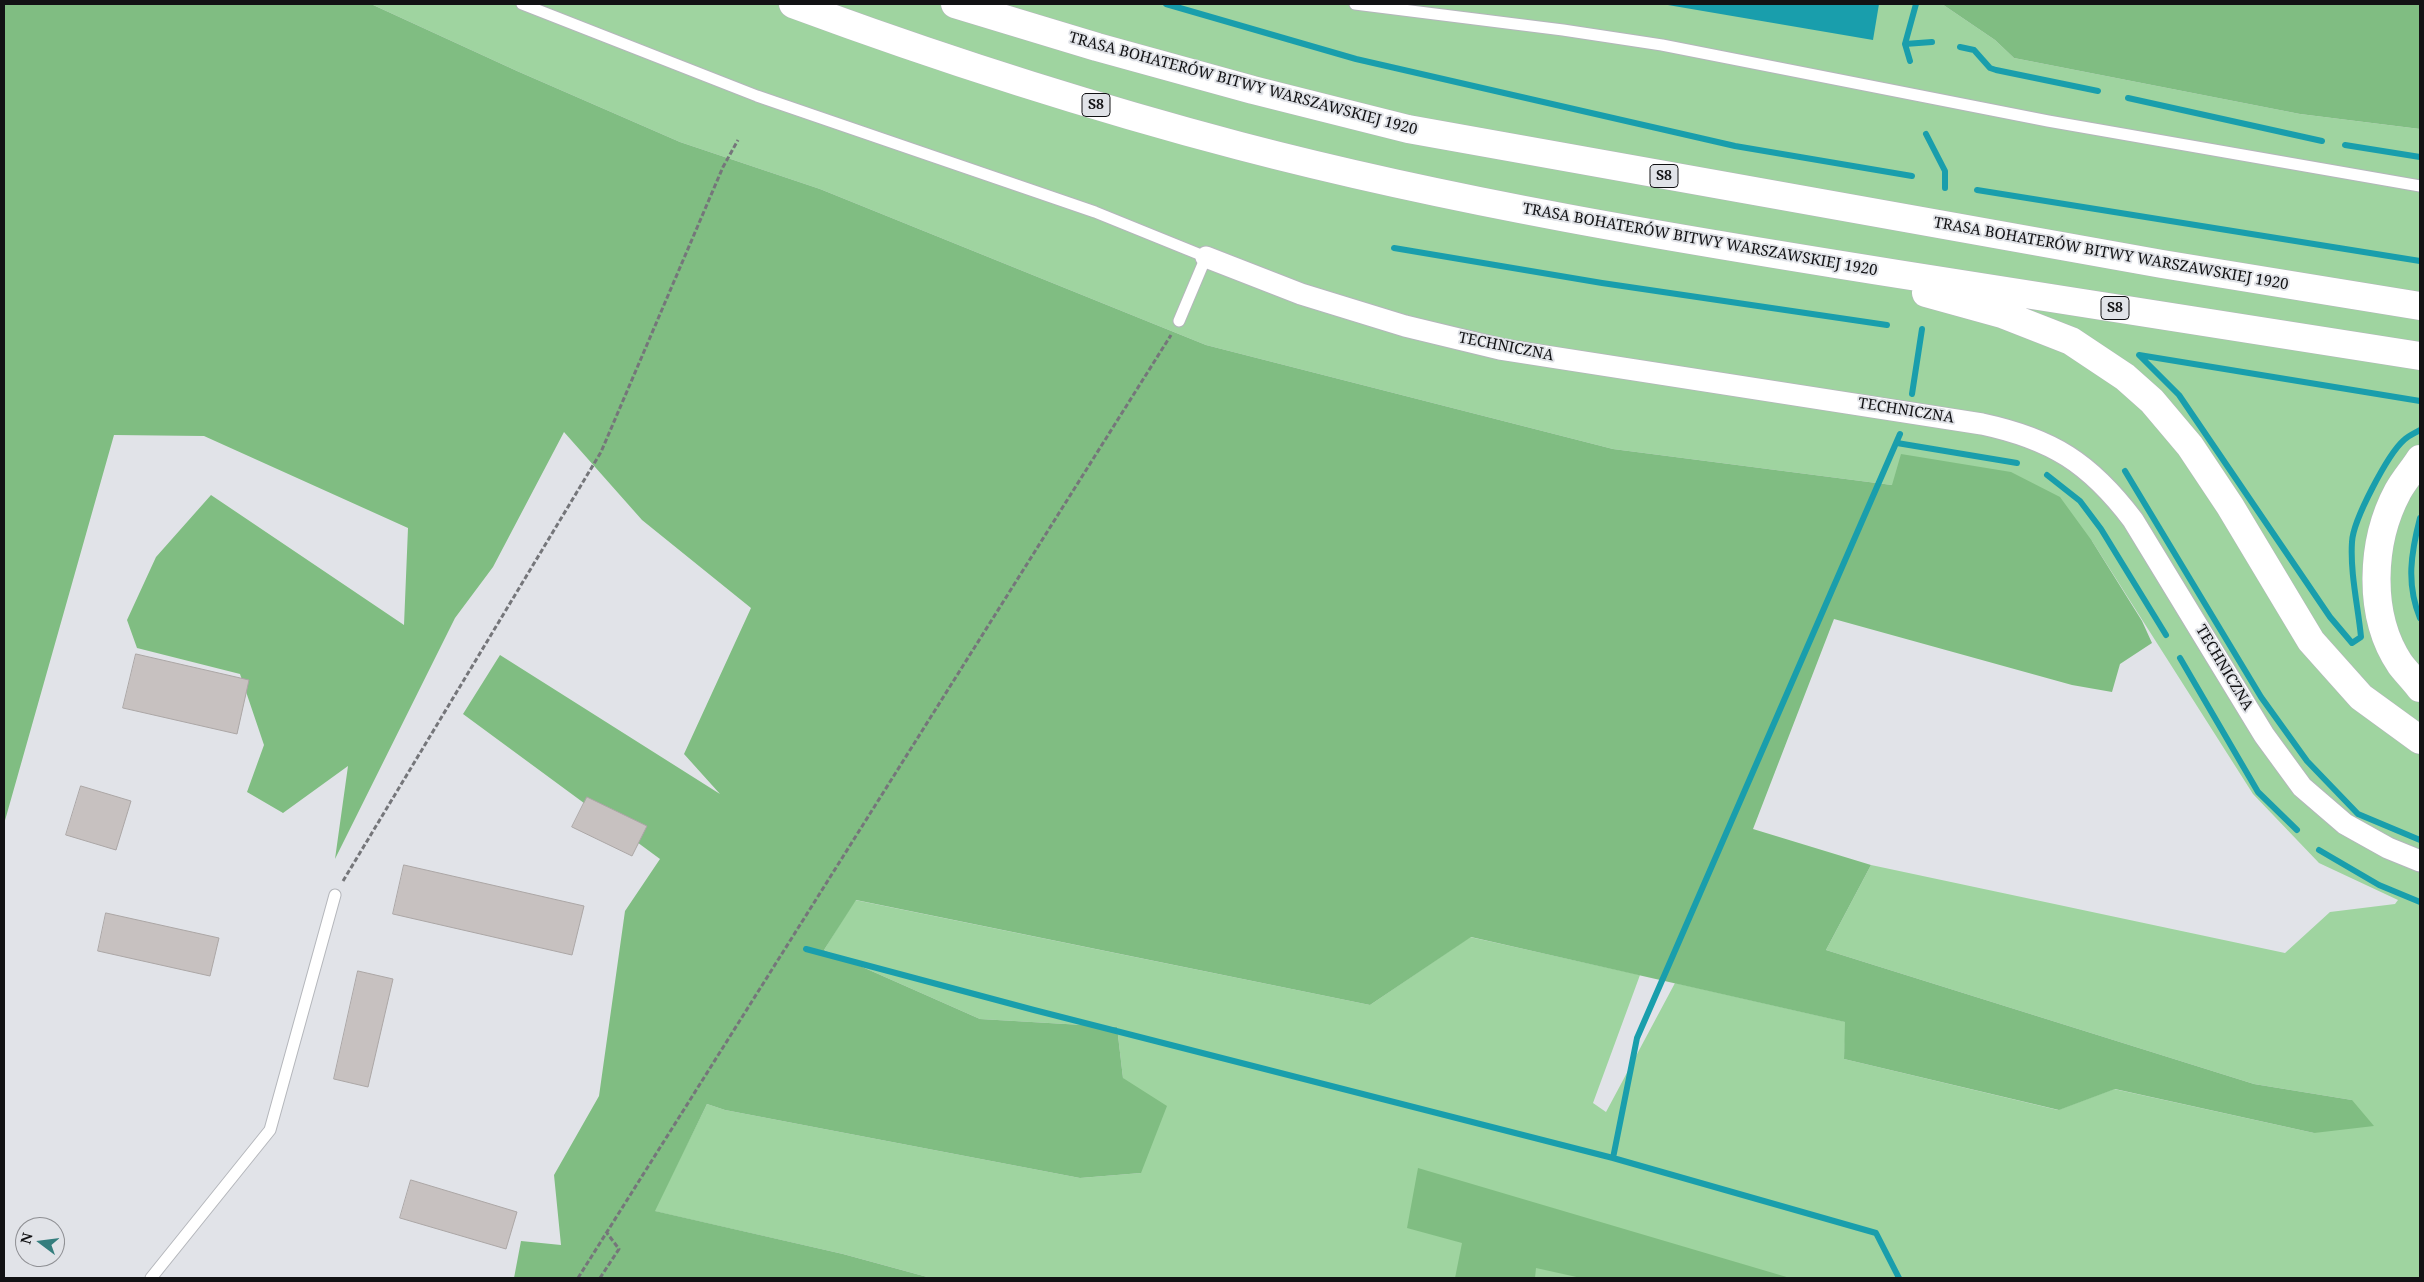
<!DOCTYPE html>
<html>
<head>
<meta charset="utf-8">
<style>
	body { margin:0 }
	#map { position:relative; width:2424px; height:1282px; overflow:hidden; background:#e1e3e8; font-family:"Noto Serif",serif }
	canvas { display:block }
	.frame { position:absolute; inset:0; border:5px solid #121214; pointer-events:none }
	.north { position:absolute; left:15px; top:1217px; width:50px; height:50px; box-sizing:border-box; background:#e1e3e8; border:1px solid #8e8f93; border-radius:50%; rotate:285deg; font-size:14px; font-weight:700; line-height:20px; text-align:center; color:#121214 }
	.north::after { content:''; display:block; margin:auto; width:18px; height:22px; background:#357e7e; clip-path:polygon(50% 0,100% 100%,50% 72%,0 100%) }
</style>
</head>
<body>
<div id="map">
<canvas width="2424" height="1282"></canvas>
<div class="frame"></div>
<div class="north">N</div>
</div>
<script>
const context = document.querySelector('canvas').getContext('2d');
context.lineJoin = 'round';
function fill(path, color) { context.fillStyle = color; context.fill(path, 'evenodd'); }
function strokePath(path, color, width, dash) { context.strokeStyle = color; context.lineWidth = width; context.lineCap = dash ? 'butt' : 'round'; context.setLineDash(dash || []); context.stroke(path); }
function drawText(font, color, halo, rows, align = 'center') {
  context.font = font + ' "Noto Serif",serif'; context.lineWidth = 4; context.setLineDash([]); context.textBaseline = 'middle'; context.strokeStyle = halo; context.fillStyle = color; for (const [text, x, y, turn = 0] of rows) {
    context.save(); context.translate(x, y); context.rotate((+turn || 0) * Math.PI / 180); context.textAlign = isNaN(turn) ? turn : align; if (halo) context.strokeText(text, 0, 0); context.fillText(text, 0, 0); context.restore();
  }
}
fill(new Path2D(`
	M371,4H1942L1995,40L2014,58L2300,114L2420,129V1278H931L843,1254L654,1211L707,1104L725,1110L1080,1178L1141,1173L1123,1078L1117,1027L980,1019L824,950L855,900L1370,1005L1470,937L1640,975L1593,1103L1606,1112L1675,983L1846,1022L1844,1059L2058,1110L2114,1089L2314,1133L2352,1100L2254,1084L1826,950L1871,865L2285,953L2330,912L2395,904L2398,900L2319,863L2253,794L2092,541L1892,485L1613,449L1206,345L820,189L680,142L517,71Z`), '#9fd4a0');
fill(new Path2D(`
	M4,4H371L517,71L680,142L820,189L1206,345L1613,449L1892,485L1901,454L2011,472L2060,497L2092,541L2142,621L2152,643L2120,664L2112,692L2072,685L1834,619L1753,829L1871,865L1826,950L2254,1084L2352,1100L2374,1126L2314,1133L2115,1089L2059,1110L1844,1059L1845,1022L1471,937L1370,1005L856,900L824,950L980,1019L1117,1027L1123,1078L1167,1106L1141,1173L1080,1178L725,1110L707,1104L655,1211L843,1254L931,1278H514L521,1241L561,1245L554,1175L599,1096L625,911L660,859L463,714L500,655L720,794L684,754L751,608L642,520L564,432L493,567L455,618L335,859L348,766L283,813L247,792L264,745L240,674L137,648L127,620L156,557L211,495L404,625L408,528L204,436L114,435L4,824Z
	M1942,4H2420V129L2300,114L2014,58L1995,40Z
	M1418,1168L1790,1278H1581L1536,1268L1535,1278H1455L1462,1243L1407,1228Z`), '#80bd82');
fill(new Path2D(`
	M1662,4H1879L1873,40Z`), '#199eac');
strokePath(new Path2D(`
	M1166,4L1356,59L1735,146L1912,176
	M1905,44L1932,42
	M1960,47L1974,50L1990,68L1996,70L2098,91
	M1910,61L1905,44L1916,4
	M2128,98L2322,141
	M1926,134L1945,171V188
	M2345,145L2420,157
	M1977,190L2420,261
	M1394,248L1602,283L1887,325
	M1912,394L1922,329
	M2420,401L2139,355L2179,395L2330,617L2352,643L2361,637C2358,606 2350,573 2352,542C2353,520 2388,454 2404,440C2408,436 2415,433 2420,430
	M1897,443L2017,463
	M2125,471L2261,697L2307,761L2358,814L2420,840
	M2047,475L2080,501L2101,529L2166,635
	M2420,518C2411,553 2406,584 2420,618
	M2180,658L2258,792L2297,830
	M2319,850L2379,885L2420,902
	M806,949L1034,1010L1613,1158L1876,1233L1899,1278
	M1613,1158L1637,1038L1900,434`), '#199eac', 6);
const building = new Path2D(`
	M136,654L249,680L237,734L123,708Z
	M81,786L131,801L116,850L66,835Z
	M587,797L647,826L632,856L572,827Z
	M404,865L584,906L572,955L393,914Z
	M106,913L219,938L210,976L98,951Z
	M358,971L393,979L368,1087L334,1079Z
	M411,1180L517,1212L506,1249L400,1218Z`);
fill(building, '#c7c1c0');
strokePath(building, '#aba6a5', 1);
const lane = new Path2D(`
	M522,4L757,96L1095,212L1206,257L1179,321
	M1355,4L1563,30L1662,45L2048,121L2420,186
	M151,1278L270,1130L335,895`);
const street = new Path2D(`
	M1206,257L1301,294L1405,326L1500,349L1982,424C2052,439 2090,463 2133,520L2264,735L2302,787L2345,824L2388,848L2420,861`);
const highway = new Path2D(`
	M793,4C939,58 1089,106 1240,146C1457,203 1678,239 1898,274C2072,301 2246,329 2420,356
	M955,4L1097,47L1253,90L1408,129L2162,264L2420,306
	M1926,293L2002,314L2071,341L2125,377L2152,401L2190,446L2230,506L2311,641L2361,697L2420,740
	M2420,459C2413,470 2404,480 2398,491C2371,541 2367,615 2400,664C2406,672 2414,680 2420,688`);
strokePath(lane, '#b4b6bb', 13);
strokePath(street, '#b4b6bb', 23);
strokePath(highway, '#b4b6bb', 29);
strokePath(new Path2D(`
	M343,881L601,452L723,167L738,140
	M578,1278L1171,335
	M600,1278L619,1249L607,1233`), '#75767a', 3, [5, 2.5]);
strokePath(lane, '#fff', 11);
strokePath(street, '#fff', 21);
strokePath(highway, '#fff', 28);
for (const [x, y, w] of [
	[1096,105,28],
	[1664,176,28],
	[2115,308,28]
]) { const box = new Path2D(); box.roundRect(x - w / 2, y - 11.5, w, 23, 4); context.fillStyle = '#e1e3e8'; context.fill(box); strokePath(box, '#121214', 1); }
drawText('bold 14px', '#121214', null, [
	["S8",1096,105],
	["S8",1664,176],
	["S8",2115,308]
]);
drawText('15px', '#121214', '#e1e3e8', [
	["TRASA BOHATERÓW BITWY WARSZAWSKIEJ 1920",1243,84,15],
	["TRASA BOHATERÓW BITWY WARSZAWSKIEJ 1920",1700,240,10],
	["TRASA BOHATERÓW BITWY WARSZAWSKIEJ 1920",2111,254,10],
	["TECHNICZNA",1506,347,11],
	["TECHNICZNA",1906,411,9],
	["TECHNICZNA",2224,668,59]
]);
</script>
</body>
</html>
